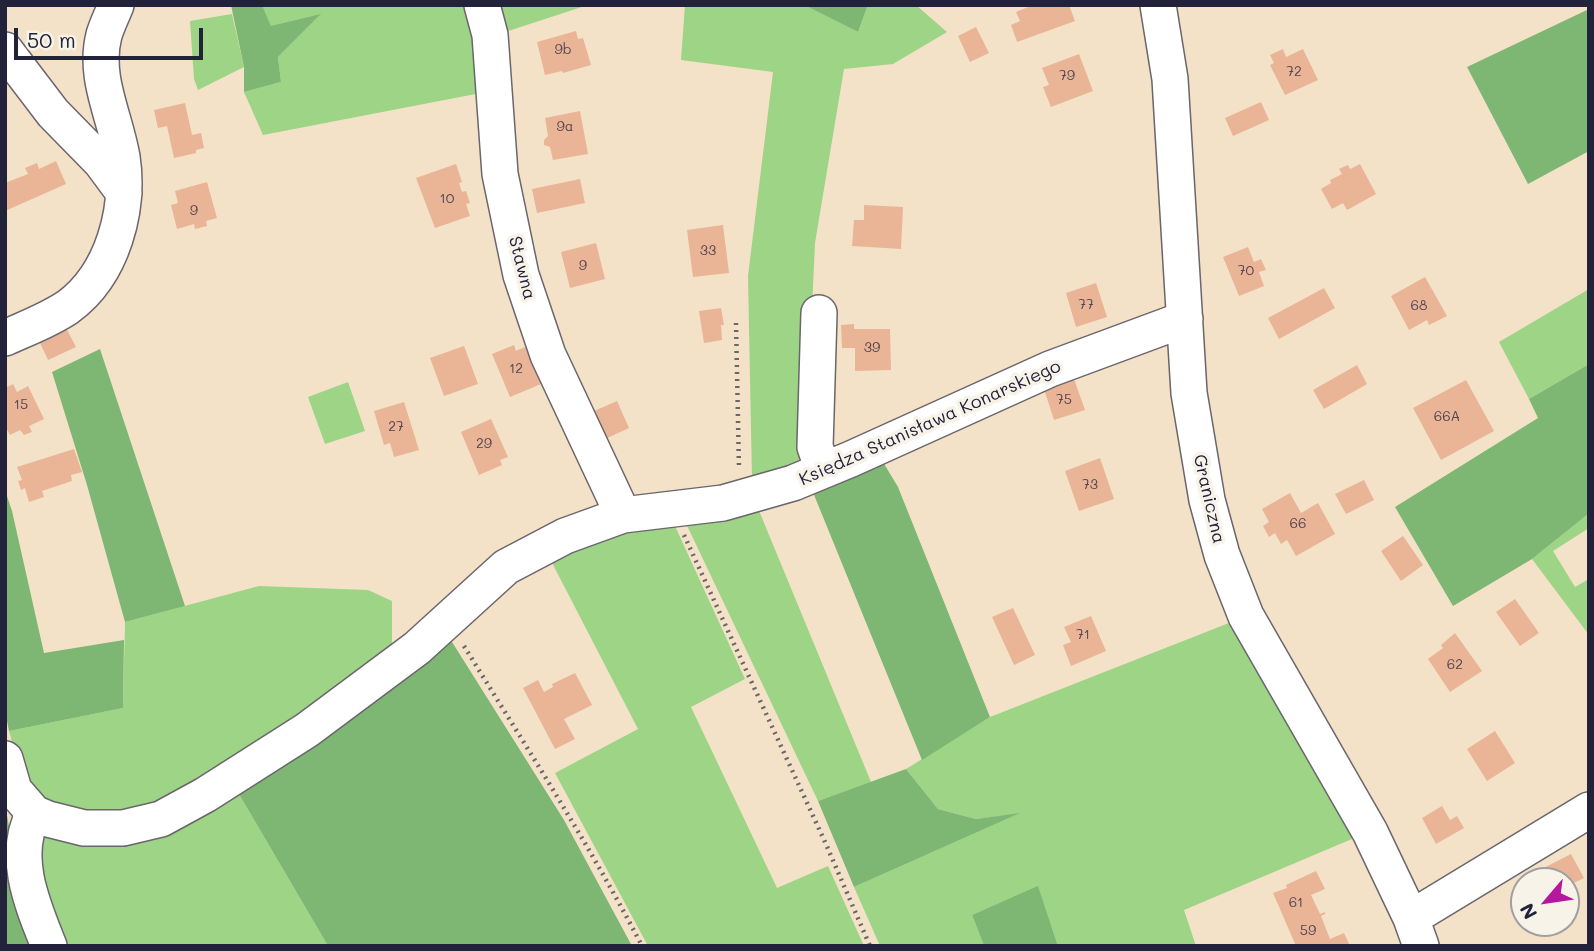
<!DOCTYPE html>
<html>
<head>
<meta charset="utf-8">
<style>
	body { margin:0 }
	#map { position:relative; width:1594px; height:951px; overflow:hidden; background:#f3e2c7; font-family:Mali,sans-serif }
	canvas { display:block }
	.frame { position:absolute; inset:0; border:7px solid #22223b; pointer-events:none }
	.north { position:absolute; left:1510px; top:867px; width:70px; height:70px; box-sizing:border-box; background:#f7f3e8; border:2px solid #a29fa3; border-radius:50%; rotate:241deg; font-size:19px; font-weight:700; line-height:28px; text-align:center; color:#22223b }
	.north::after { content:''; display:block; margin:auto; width:24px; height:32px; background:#b5179e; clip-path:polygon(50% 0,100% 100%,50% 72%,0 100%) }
	.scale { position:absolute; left:14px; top:28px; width:189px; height:32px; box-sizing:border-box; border:4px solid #22223b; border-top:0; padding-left:9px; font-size:21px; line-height:24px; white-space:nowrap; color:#22223b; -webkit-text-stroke:5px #f7f3e8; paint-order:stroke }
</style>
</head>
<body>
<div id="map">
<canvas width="1594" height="951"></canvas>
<div class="frame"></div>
<div class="north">N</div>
<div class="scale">50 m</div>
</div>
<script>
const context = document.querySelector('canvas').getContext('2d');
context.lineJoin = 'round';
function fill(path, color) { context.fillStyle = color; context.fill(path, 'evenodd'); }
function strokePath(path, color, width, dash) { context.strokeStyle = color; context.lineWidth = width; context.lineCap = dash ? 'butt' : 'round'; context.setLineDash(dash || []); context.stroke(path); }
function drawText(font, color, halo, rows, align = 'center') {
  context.font = font + ' Mali,sans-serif'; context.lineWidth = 7; context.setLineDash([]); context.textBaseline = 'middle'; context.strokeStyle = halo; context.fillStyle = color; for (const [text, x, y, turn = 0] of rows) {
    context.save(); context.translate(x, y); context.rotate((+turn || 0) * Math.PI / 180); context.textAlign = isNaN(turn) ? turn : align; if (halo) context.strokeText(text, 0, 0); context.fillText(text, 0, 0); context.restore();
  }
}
fill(new Path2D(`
	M262,5H471L486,92L263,135L244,92L281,82L278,57L320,15L271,27Z
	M493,5H588L499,34Z
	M685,5H804L858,32L868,5H916L947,32L893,64L844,69L815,243L805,462L752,480L748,276L773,72L681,60Z
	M232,14L244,67L198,90L194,79L190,21Z
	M1589,289V364L1529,399L1499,342Z
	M348,382L365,431L325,444L308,397Z
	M755,501L871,782L818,801L682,515Z
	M1589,509V528L1553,551L1575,587L1589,579V635L1532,559L1587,515Z
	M670,515L745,679L691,707L777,888L828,866L864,946H648L555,773L638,729L549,557Z
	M259,586L368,590L392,601V655L306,721L132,818H77L45,801L22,776L9,731L123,708L125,622Z
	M1234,621L1359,836L1184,910L1196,946H1058L1038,887L972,915L984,946H880L854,887L1017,814L976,819L938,809L906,769L990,717Z
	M236,789L328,946H57L41,909L38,836Z`), '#9dd486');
fill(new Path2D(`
	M231,5H262L271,26L321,14L278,57L281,82L244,92V67Z
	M804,5H868L858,32Z
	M1589,9V151L1528,184L1467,67Z
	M100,349L185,606L125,622L87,485L52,372Z
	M1589,364V509L1587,515L1532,559L1453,606L1395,507L1538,418L1529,399Z
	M880,457L898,487L990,717L922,760L810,485Z
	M5,490L12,511L44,653L124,640L123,708L9,731L5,711Z
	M447,634L564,820L632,946H328L236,789Z
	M906,769L938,809L976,819L1020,813L854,887L818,801Z
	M5,804L15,860L36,946H5Z
	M1038,886L1058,946H984L972,915Z`), '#7eb673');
fill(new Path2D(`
	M1033,5H1069L1075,21L1017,42L1011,25L1020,21L1016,12Z
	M976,27L989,53L970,62L958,36Z
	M576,31L578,39L583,38L591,65L563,73L562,71L545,75L537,42Z
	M1283,49L1286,57L1303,49L1318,80L1285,95L1270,65L1274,63L1270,55Z
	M1079,54L1093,91L1051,107L1043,87L1049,85L1042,68Z
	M1261,102L1269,120L1233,136L1225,118Z
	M185,103L192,135L201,133L204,148L196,150V153L174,158L167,126L158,128L154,110Z
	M580,111L588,154L553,160L550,147L544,145V140L548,136L545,118Z
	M56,161L66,184L5,211V183L28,174L25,168L37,163L39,169Z
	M456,164L462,182L459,183L462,192L466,191L470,203L466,204L470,216L435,228L416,178Z
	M1360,164L1376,194L1347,210L1343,203L1332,209L1321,189L1331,183L1330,180L1342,174L1339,169L1348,165L1350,169Z
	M580,179L585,203L537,213L532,189Z
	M207,182L217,218L206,221L207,226L195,229L194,224L177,229L171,205L178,203L175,191Z
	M864,205L903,207L901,249L852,246L854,220H864Z
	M723,225L729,273L693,277L687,230Z
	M596,243L605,279L570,288L561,252Z
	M1248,247L1254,262L1261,259L1266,270L1259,272L1264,286L1239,296L1223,257Z
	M1425,277L1447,316L1429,325L1427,320L1409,330L1391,296Z
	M1096,283L1107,317L1076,327L1066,293Z
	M1324,288L1335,308L1279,339L1268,318Z
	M721,308L724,325H721L722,340L704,343L699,311Z
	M854,324V329H890L891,370L855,371V348H842L841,325Z
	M66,328L76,347L48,360L39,341Z
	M514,345L516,351L525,347L541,384L510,397L492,354Z
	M464,346L478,384L444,396L430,358Z
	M1357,365L1367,384L1324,409L1313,390Z
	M1074,379L1085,410L1054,420L1044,389Z
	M1466,380L1494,431L1441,460L1413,408Z
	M13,384L17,392L28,386L44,419L29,426L32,432L24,435L20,430L10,435L5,426V388Z
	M617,401L629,428L605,439L592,412Z
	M404,402L419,450L394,457L390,443L384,445L374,411Z
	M491,419L508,457L500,460L502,465L479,475L461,432Z
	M74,449L82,472L71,475L72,481L42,491L44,497L29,502L25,488L21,490L18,481L22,480L17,467Z
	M1100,458L1114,499L1079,511L1065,471Z
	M1364,480L1374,500L1346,514L1335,494Z
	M1290,493L1301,513L1318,503L1335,534L1296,556L1287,540L1281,544L1275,533L1269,537L1263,526L1269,522L1262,509Z
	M1403,536L1423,565L1401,581L1381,551Z
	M1515,599L1539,633L1520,646L1496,612Z
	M1013,608L1035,655L1014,665L992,617Z
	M1091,616L1106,651L1071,666L1063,645L1071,642L1064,627Z
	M1455,633L1482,671L1450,692L1428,659L1443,648L1441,645Z
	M575,673L592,705L564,719L575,739L555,749L523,688L538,680L544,692L553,687L552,684Z
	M1495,731L1515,763L1487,781L1467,749Z
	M1442,806L1450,820L1457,816L1464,828L1436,844L1422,818Z
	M1571,854L1584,878L1570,885L1575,895L1566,899V881H1535L1532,874Z
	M1316,871L1325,889L1311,895L1320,914L1325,912V914L1321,916L1330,939L1344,933L1350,946H1296L1273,893L1287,888L1286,885Z`), '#eab496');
const minor = new Path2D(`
	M482,5L490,35L500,174L521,275L548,355L623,515
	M1158,5L1170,79L1189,393L1207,500L1222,555L1246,616L1370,832L1411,918L1421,946
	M5,50L53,113L101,162L124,193
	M819,313L815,447L823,470
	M5,338C27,328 49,320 68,307C113,274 130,209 122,157C115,116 93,77 104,35C107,25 112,15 116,5
	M5,759L14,790L34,813L48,819L84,828H123L161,819L205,795L307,730L417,648L506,567L565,536L623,515L723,503L793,483L851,459L1050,369L1185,319
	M34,813C11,855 32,904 49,946
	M1411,918L1589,810`);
strokePath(minor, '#6b656c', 38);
strokePath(new Path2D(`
	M736,323L739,469
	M684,535L825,842L870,946
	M464,646C525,745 588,842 642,946`), '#6b656c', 4.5, [2, 5]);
strokePath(minor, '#fff', 35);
drawText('14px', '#544652', null, [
	["9b",563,50],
	["72",1294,72],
	["79",1067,76],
	["9a",565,127],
	["10",447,199],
	["9",194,211],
	["33",708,251],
	["9",583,266],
	["70",1246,271],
	["77",1086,305],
	["68",1419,306],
	["39",872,348],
	["12",516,369],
	["75",1064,400],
	["15",21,405],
	["66A",1447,417],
	["27",396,427],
	["29",484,444],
	["73",1090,485],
	["66",1298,524],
	["71",1083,635],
	["62",1455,665],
	["61",1296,903],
	["59",1308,931]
]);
drawText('18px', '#22223b', '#f7f3e8', [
	["Stawna",522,268,76],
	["Księdza Stanisława Konarskiego",930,423,-24],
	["Graniczna",1209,499,77]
]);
</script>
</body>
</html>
